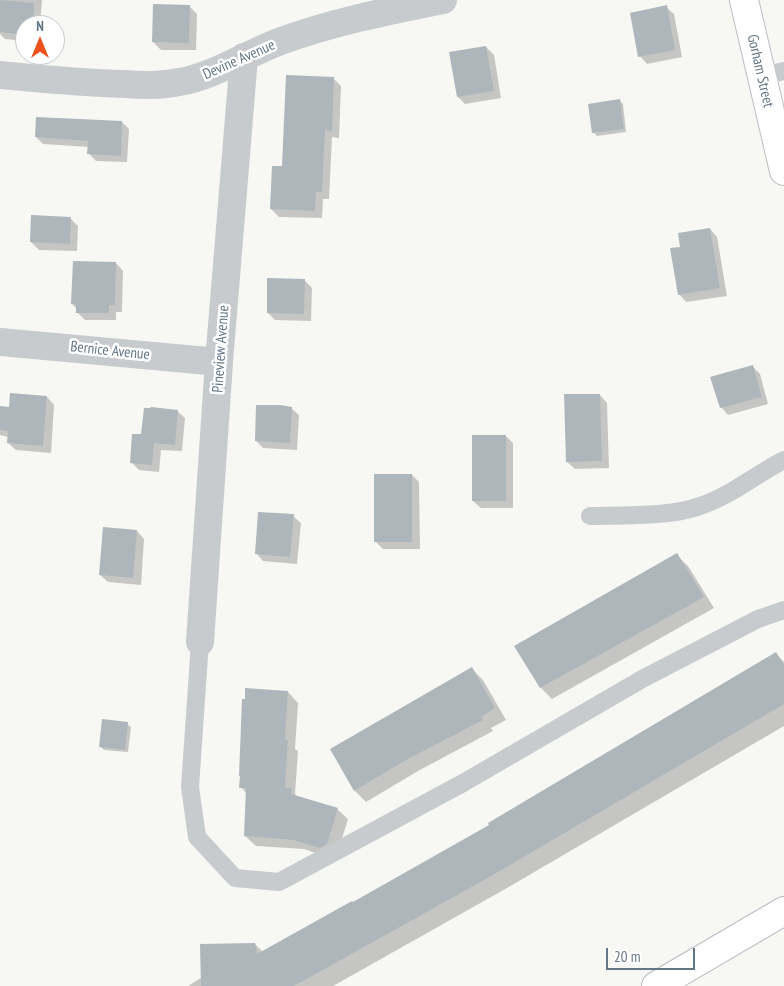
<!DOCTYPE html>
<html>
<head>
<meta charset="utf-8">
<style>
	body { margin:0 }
	#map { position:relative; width:784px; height:986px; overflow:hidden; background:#f7f7f4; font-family:"PT Sans Narrow",sans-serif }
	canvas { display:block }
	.north { position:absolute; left:15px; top:15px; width:50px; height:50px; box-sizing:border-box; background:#fff; border:1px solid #c1c9cf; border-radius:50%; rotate:0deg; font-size:14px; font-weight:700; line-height:20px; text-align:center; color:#647787 }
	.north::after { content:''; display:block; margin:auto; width:18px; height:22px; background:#ee501d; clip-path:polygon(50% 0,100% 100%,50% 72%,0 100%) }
	.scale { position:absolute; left:606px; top:948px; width:89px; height:22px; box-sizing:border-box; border:2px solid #647787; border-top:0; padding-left:6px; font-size:15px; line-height:18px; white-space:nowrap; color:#647787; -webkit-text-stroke:4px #fff; paint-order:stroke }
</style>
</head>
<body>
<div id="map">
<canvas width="784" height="986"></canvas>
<div class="north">N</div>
<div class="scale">20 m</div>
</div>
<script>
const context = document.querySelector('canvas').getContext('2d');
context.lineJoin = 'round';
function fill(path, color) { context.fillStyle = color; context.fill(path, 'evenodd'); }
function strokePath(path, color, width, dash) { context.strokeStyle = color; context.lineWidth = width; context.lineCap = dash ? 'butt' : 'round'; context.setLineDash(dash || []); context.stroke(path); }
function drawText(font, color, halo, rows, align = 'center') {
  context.font = font + ' "PT Sans Narrow",sans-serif'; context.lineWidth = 5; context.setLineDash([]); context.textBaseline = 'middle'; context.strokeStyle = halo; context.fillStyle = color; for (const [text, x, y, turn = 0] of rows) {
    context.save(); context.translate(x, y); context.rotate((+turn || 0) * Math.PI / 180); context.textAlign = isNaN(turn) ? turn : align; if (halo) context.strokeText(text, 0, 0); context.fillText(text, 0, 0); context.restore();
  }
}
fill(new Path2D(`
	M0,0H42L40,25H25V41L5,39L0,34Z
	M190,7L197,14L196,50H161L153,42Z
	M666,7L674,14L682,57L647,64L640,56Z
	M486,47L494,55L501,98L465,104L458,97Z
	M334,79L341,86L339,138L332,137L329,199H323L322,218L279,217L271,209L283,167Z
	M619,100L623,104L626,132L597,136L593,132Z
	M122,122L129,129L127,162L96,161L89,154V147L43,144L36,137Z
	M71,219L78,226L77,251L39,250L31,242Z
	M710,229L717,237L727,296L686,302L679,294L682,248Z
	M116,263L123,271L122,312H116V320H85L77,312V309L72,304Z
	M304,280L312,288L311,321L275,320L268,313Z
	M752,366L760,374L768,404L728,415L721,407Z
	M600,395L607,403L609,468L575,469L567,462Z
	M47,397L54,405L51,453L16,450L8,443V437L0,435V407L10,408Z
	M291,408L299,415L297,450L263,448L256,441Z
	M177,411L185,418L182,451L161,450L159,472L139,470L131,462L142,435Z
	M506,436L513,443V508H481L473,501Z
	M412,475L419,482L420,549H383L376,542Z
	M293,516L301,523L297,564L263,561L256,553Z
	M137,531L144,539L141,585L108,582L100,575Z
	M676,555L688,566L714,608L552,699L541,688L515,646Z
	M776,654L784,662V726L507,888L333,986H188L255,944L263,952L353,904L490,825Z
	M472,669L483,680L506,720L491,728L493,731L418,771L366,802L355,791L332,749Z
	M288,692L298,703L295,749L298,751L295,794L299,798L337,809L348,819L337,855L330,858L304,849L256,846L245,836L247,794L241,787Z
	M127,724L131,727L128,752L104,750L100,746Z`), '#0003');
fill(new Path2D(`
	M0,0L34,3L33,25H25V35L0,32Z
	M153,4L190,5L189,43L152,42Z
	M667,5L675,50L638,57L630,13Z
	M486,46L494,91L457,97L449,52Z
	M286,75L334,77L332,131L325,130L322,192H316L315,211L270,209L272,166H282Z
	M620,99L624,129L592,133L588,104Z
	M36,117L122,121L121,156L87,154L88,141L35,137Z
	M31,215L71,217L70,244L30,242Z
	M710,228L720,288L678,295L670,248L680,247L678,233Z
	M73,261L116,262L115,305H109V313H76V304H71Z
	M267,278L305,279L304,314L267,313Z
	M753,365L762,397L720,408L710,377Z
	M10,393L47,396L43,446L7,443L8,431L0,430V406L9,407Z
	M564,394H600L602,461L566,462Z
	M256,405H280L292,407L290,443L255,441Z
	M151,407L178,410L175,445L154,443L152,465L130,463L132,434H141L144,408H150Z
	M472,435H506V501H472Z
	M374,474H412V542H374Z
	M258,512L294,514L290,557L255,554Z
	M103,527L137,530L133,578L99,575Z
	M677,553L704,597L540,688L514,646Z
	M776,652L784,665V704L493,875L294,986H201L200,944L255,943L257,954L352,901L353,902L489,825L488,823Z
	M472,667L495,708L481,717L483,720L406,760L354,791L330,749Z
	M245,688L288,691L285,739L288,740L285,788H292L291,794L338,808L327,844L319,848L293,840L244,836L246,788H239L240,776H239L242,699H245Z
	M102,719L128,722L125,750L99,747Z`), '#adb6bb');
const primary = new Path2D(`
	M744,0L784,171`);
const highway = new Path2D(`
	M656,986L784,911`);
strokePath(primary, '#babec2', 30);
strokePath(highway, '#b9bdc0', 30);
strokePath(new Path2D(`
	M762,76L784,71
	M590,516C623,515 671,517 700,506C731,496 756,474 784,460
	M200,642L190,787L197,837L235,878L279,882L463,783L644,678L758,619L784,610`), '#c7cbce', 18);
strokePath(new Path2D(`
	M0,75C42,79 83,83 125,84C143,85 161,86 179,82C215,76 246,54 281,41C333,22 388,11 443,0
	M0,342L219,362
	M200,642L219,362L244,57`), '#c7cbce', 28);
strokePath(primary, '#fff', 28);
strokePath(highway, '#fff', 28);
drawText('15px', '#647787', '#fff', [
	["Devine Avenue",239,60,-24],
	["Gorham Street",760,71,77],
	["Pineview Avenue",221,349,-86],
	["Bernice Avenue",110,351,6]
]);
</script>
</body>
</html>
